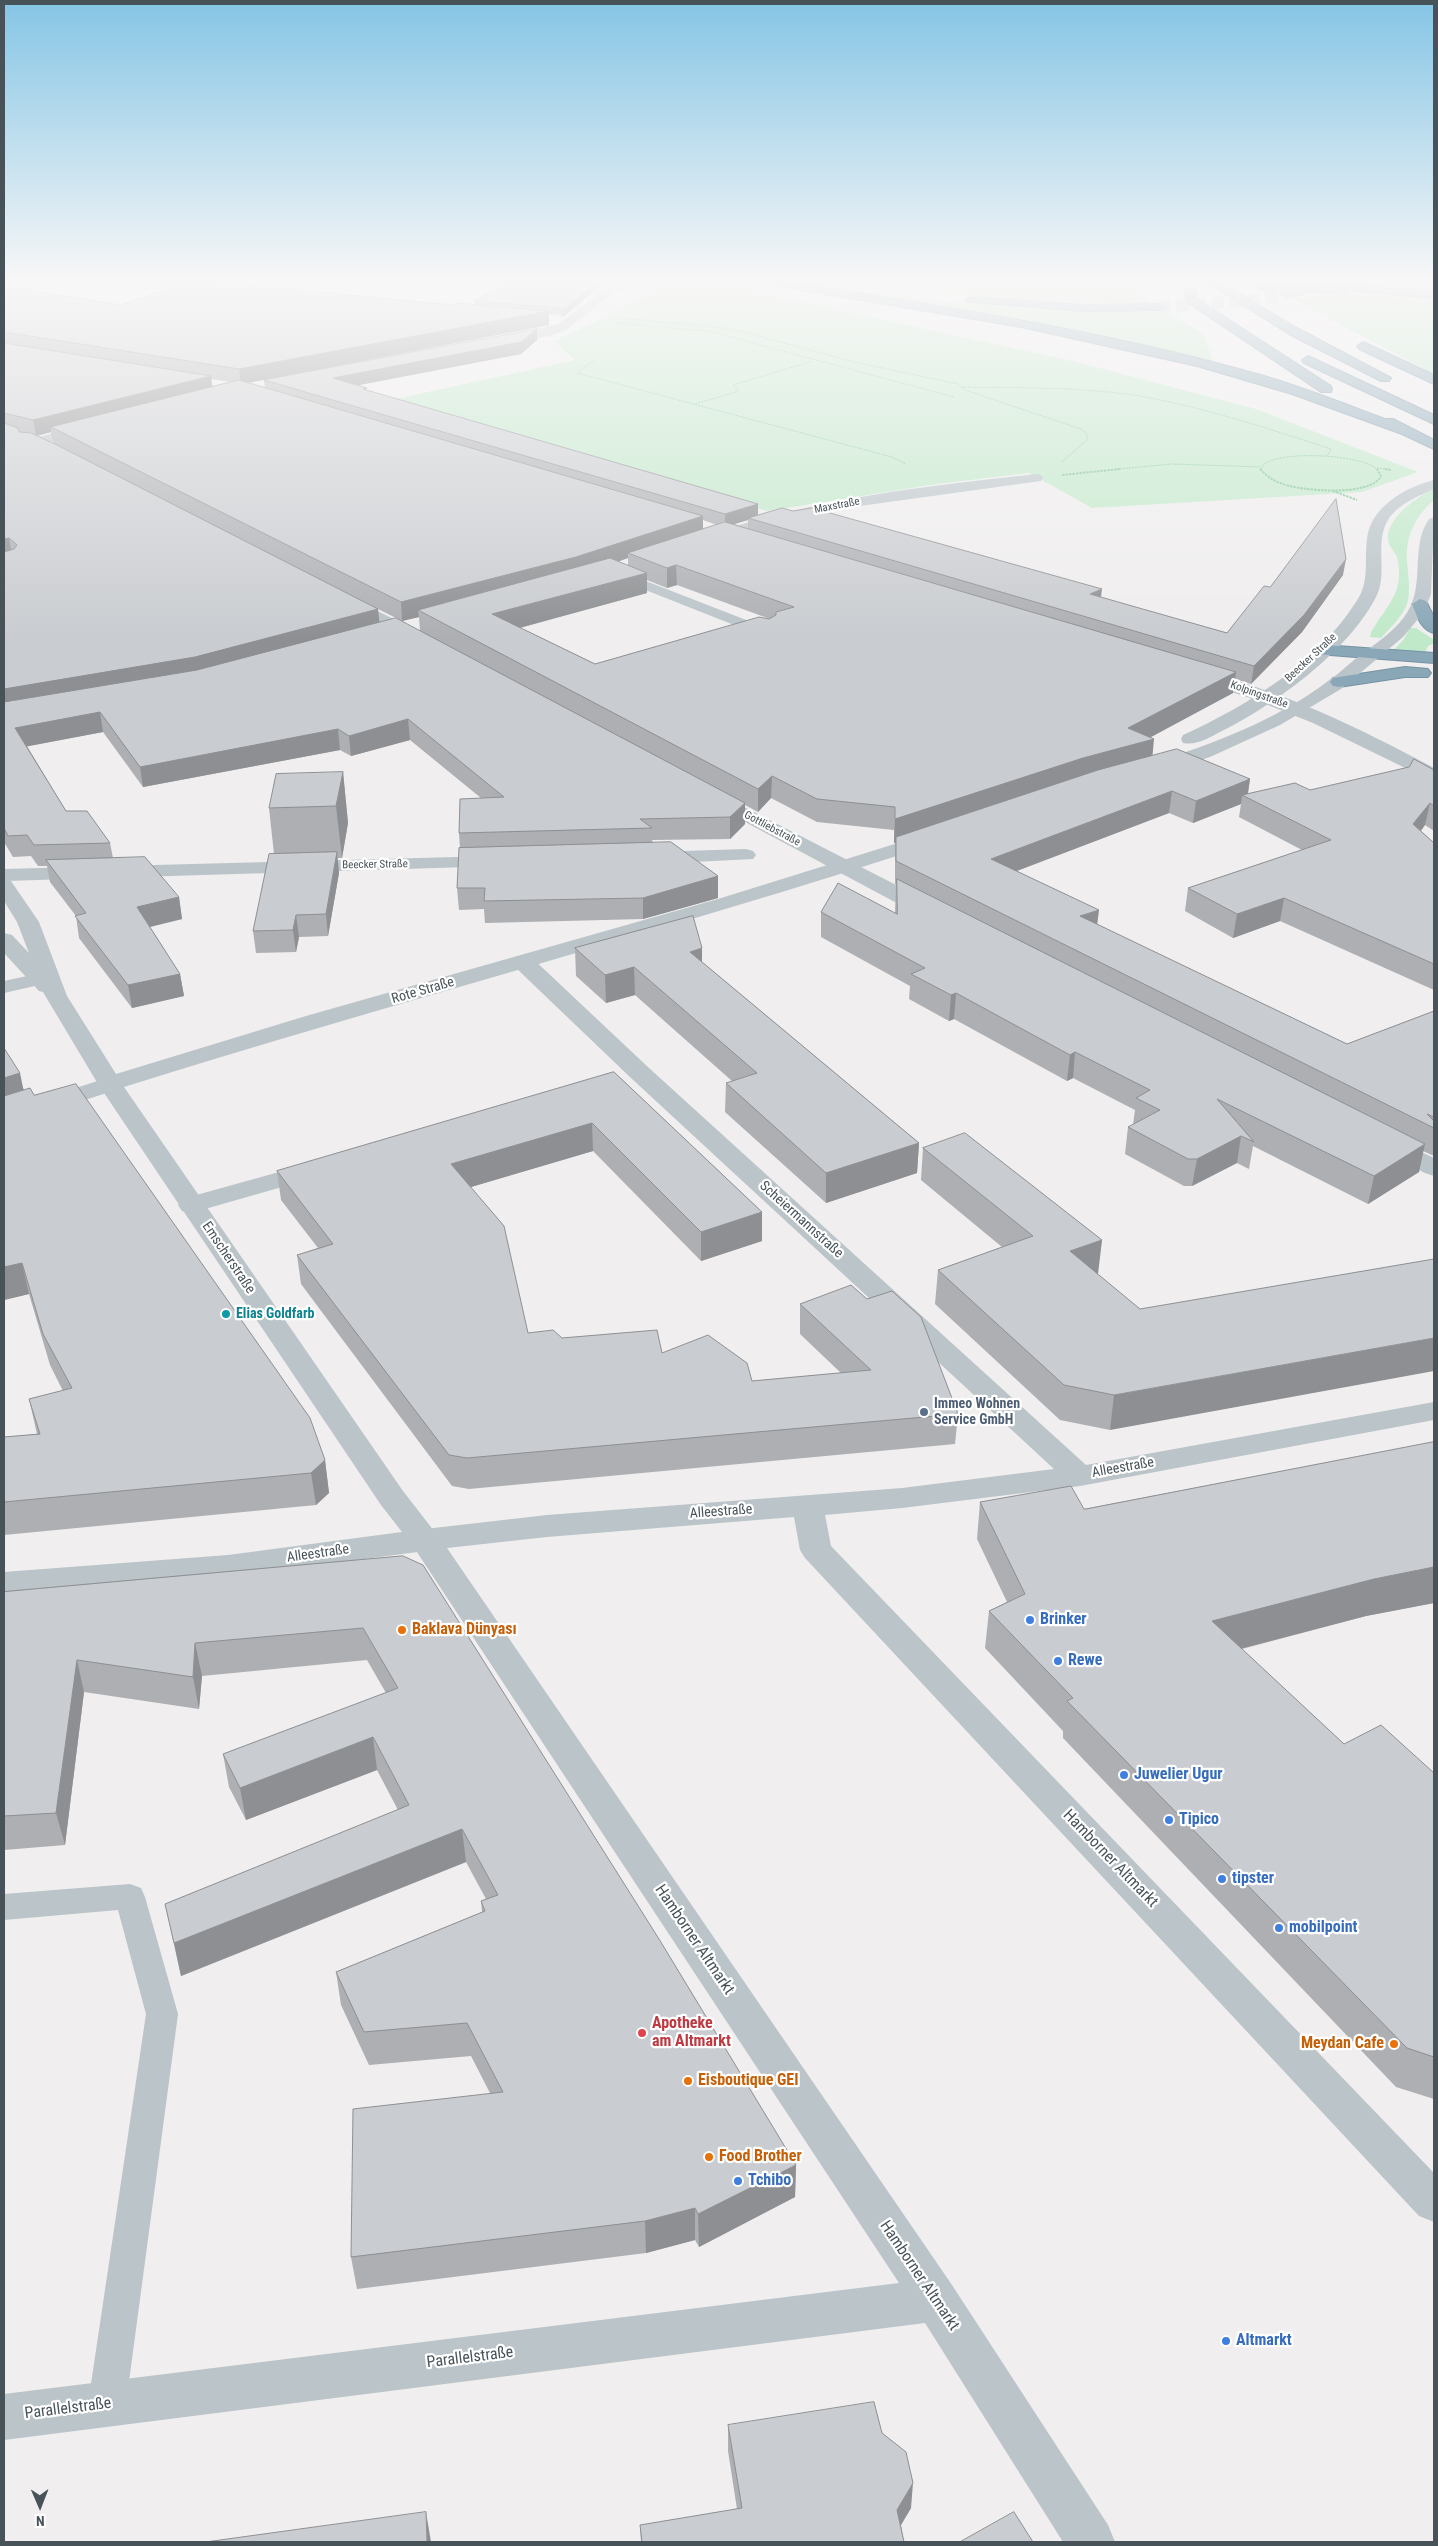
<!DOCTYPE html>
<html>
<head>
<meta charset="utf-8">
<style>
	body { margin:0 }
	#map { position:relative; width:1438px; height:2546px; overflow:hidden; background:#f0eeee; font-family:"Roboto Condensed",sans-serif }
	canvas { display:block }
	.frame { position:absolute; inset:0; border:5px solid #485359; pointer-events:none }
	.north { position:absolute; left:15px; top:2481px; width:50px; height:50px; -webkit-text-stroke:4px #fff; paint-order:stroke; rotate:179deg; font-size:14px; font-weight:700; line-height:20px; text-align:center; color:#485359 }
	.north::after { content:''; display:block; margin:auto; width:18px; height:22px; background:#485359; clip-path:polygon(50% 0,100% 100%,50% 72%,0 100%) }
</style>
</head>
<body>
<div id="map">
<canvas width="1438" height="2546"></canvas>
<div class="frame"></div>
<div class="north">N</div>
</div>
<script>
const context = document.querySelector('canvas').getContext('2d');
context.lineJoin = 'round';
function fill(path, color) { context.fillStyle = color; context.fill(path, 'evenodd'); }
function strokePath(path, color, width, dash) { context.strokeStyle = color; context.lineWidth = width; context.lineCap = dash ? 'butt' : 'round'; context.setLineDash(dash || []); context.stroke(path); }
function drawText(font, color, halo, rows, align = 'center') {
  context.font = font + ' "Roboto Condensed",sans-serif'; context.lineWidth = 4.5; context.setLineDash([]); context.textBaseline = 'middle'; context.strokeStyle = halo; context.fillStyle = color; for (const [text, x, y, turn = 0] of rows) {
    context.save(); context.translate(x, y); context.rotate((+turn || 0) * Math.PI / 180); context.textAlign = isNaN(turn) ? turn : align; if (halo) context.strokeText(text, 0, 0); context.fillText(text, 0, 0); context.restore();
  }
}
fill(new Path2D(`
	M667,283H716L1077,362L1256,409L1418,472L1362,492L1092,508L1029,473L937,484L767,511L391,400L575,360L554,341L593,323Z
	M799,283L941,301L1033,309L1166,311L1204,335L1213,362L1107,337Z
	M854,283H1123L1154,303C1053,306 954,295 854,283Z
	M1356,283H1388L1434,287V293L1349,285Z
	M1336,292L1434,299V374L1292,299Z
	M1434,489V500C1416,515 1405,537 1407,561C1408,574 1411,591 1407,604C1402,617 1390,628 1381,638L1370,637C1372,624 1394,605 1398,584C1400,577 1399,564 1397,557C1395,552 1391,549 1389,544C1381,522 1417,496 1434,489Z
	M1410,628H1416L1434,640V643L1428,646L1425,653L1393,651L1404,639Z`), '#c0e9c9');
strokePath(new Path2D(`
	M1158,307L1256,300L1287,295`), '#c6c7c9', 12, [12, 6]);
const motorway = new Path2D(`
	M772,283H796C953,308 1111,332 1264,376C1305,388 1345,404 1385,419H1393L1434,440V449L1402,434L1292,394L1197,366L1021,327L778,286Z
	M1208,283H1221L1297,328L1391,378L1389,381H1381L1289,334Z
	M1322,283H1340L1338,285L1287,298L1281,295L1283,293Z
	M1345,285L1434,292V298L1341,290V286Z
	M1190,288L1196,291L1197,299L1331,386L1332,389L1331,392H1321L1187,302L1184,291Z
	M971,297L1084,305L1158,304L1164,307L1158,310L1084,311L967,302L965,300Z
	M1363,342L1434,375V384L1359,349L1357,346Z
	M1308,356L1434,415V424L1304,363L1302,360Z
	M1420,599L1426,601L1434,617V633C1421,630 1417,616 1412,604Z
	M1323,645L1434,653V663L1317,654L1314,650L1317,646Z
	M1405,667L1428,669L1431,673L1428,677H1405L1339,687L1333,686L1330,682L1333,678L1339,677Z`);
strokePath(motorway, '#7693a3', 2);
strokePath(new Path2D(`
	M19,289L118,285
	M621,318L732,329L854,362L958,384L965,390L1081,429L1087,434V440L1062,462
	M616,323L708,331L954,397
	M594,360L577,373L892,457L906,464
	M962,387C1019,388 1077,387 1133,395C1201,406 1266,428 1331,449L1327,456
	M695,404L739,391L733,385L813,361
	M1377,468L1391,470
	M1108,470L1172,464L1261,467
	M1261,470L1263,465C1280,450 1362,454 1378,470`), '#7cc394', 1, [2, 1]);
strokePath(new Path2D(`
	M1260,469C1267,476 1273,481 1283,484C1301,491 1371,497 1381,476L1377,469
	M1385,469L1391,470
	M1062,475L1120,469
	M1333,491L1357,500`), '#7cc394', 2, [2.5, 1]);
fill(new Path2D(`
	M620,571L772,630L774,633L767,637L762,636L615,578L613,575L615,572Z
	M41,973L48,975L50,979L48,983L4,993V981Z
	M130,1884L141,1888L145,1897L178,2014L126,2404L120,2417L107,2423L94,2417L88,2404L146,2014L118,1910L4,1920V1894Z`), '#bac4c9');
fill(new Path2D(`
	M143,283C159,283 213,278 224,288L218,291L194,288H147L141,285Z
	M623,283L636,284L616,291L566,330L549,336L500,346L494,342L496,339L558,324L608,287Z
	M88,424L95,428L93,431L4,454V446Z
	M1036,474L1041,475L1043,478L1041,481L831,510L769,524L710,544L702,539L705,536C815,498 921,487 1036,474Z
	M345,595L424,634L426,638L424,642H412L339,603L337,600L339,597Z
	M1198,670C1281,690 1360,728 1434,768V782L1313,723L1253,699L1192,679L1189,675L1192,671Z
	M711,790L937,906L940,911L937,916L929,917L921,916L704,800L701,796L704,792Z
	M746,849L753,851L756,855L753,859L653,864L646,862L643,858L646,854L653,852Z
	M495,856L502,858L505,862L502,866L4,881V869Z
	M523,955L531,957L649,1068L1086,1465L1434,1402V1420L1080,1486L902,1508L825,1515L831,1546L1434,2173V2222L1419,2216L805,1558L800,1550L794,1517L547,1537L447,1548L952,2285L1108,2525L1115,2542H1063L925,2323L4,2440V2394L899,2283L409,1540L414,1532L425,1529L547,1515L902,1488L1054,1469L631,1078L515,967L512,962L515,957Z
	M110,1077L119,1079L122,1084L119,1089L4,1126V1111Z
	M1389,1137L1434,1158V1176L1425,1173L1380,1150L1376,1145L1380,1140Z
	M315,1162L324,1165L328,1170L324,1175L191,1213L182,1211L178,1205L182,1199Z`), '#bac4c9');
fill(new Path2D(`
	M1434,480V489C1418,496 1397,505 1388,520C1374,543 1388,571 1377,595C1350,650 1276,704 1222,731C1210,737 1197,746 1183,743L1181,739L1183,735C1247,706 1318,662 1356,602C1370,582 1364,562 1367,539C1370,507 1406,487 1434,480Z
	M1434,517L1431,594L1424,612L1403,637L1341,689L1280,725L1210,757L1166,771H1152L1149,767L1152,763C1213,744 1277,720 1328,681C1339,674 1347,665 1358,657C1375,644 1397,630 1408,611C1425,583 1410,546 1429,519Z
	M930,833L937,835L940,839L937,843C668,931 394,1002 124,1087L403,1491L441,1540L436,1548L425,1551L228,1577L4,1594V1572L228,1555L402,1532L381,1505L98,1084L43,992L39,991L4,953V933L12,935L29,953L17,922L4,901V879L11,881L39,922L67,996L116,1074L306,1016L718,899Z`), '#bac4c9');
fill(motorway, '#8aa7b7');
const motorwayBridge = new Path2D(`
	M1258,283L1345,288`);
strokePath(motorwayBridge, '#7693a3', 14, []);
strokePath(motorwayBridge, '#8aa7b7', 12);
fill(new Path2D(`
	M604,283L563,317L559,315L549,314V325L274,378L537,340L521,354L357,385L367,391L758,504V515L1101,597L1227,633L1270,587L1343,575L1302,632L1251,684L1235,679L1233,693L1150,737L1152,756L1250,779L1248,794L1310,790L1434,770V831L1425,825L1421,831L1434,843V990L1280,921L1233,938L1185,911L1188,888L1302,850L1239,817L1241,804L1193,823L1169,813L1017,871L1097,925L1347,1044L1434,1011V1156L1423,1151L1419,1172L1368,1204L1253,1146L1249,1169L1237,1163L1192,1186H1184L1125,1154L1128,1127L1133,1125L1135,1110L1073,1078L1067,1081L954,1019L949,1021L909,999L910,986L821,937V912L895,913L896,885L895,884V842L894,843V830L817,822L771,798L758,812L745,805V824L730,839L652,840L653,843L718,898L643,919L485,923L484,909L459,910L457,888L460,848L459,833L481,798L410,740L351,756L340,750L143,787L103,732L27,746L66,811L110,843L113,858L179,897L182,919L150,927L180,974L184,996L132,1008L79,938L76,916L50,882L47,866H38L31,856L13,857L4,842V286L120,305H474V301ZM211,379L231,382L212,387ZM264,380L265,388L248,383ZM51,432L53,443L37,436ZM703,520L717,525L703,529ZM748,520V529L734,524ZM628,558V566L618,562ZM647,580L667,588L677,585L770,619L595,664L520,628L647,593ZM378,609L402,621L419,617L420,631L379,623Z
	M343,772L348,823L342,858H337L339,873L328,936L299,937L296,952L256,953L253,931L274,854L269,808Z
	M575,948L702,962L919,1143L917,1173L826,1203L725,1112L726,1083L732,1081L635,995L606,1003L576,976Z
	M4,1048L24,1090L34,1095L325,1460L329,1493L316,1505L4,1535V1437L37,1434L29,1399L63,1391L50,1365L29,1294L4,1300Z
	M614,1072L762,1212V1241L701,1261L593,1151L471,1187L528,1333L662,1353L752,1381L841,1373L800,1334V1304L958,1414L955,1444L469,1489L452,1486L301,1284L297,1255L318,1248L281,1200L277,1171Z
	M923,1148L1102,1240L1097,1274L1140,1309L1110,1430L1060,1420L935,1304L938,1270L1002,1247L921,1180Z
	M1434,1442V1603L1366,1616L1242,1649L1344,1744L1434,1773V2099L1396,2087L1063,1738V1731L985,1648L989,1611L1007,1602L977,1539L980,1502L1084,1509Z
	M403,1556L796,2165L795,2197L699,2247L695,2240L646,2253L357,2289L351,2257L490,2093L471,2056L369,2065L341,2005L336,1972L482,1912L481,1901L486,1899L466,1862L181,1976L165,1904L398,1810L377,1770L246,1820L229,1787L223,1754L386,1693L367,1660L202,1676L199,1709L84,1692L65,1845L4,1850V1592Z
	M728,2425L882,2433L911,2508L901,2525L904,2542H641L640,2525L737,2509L728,2451Z`), '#adafb3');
fill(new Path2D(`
	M595,283H604L563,317V310Z
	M549,311V325L241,384L239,369Z
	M537,329V340L521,354L334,390L333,378Z
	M211,376L213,391L51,427V432L36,436L33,420Z
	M758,504V517L748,518V520L725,527V514Z
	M703,516V534L628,553V558L576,575L418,610L419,617L402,621L401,602Z
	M9,538L12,555L4,558V539Z
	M1346,559L1343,575L1302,632L1251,684L1254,666Z
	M676,565L677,585L667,588V568Z
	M647,573V593L493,635L492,614Z
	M1102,589L1100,606L1090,594Z
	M378,609L380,627L198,676L4,709V689Z
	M1236,672L1233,693L1140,743L1154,739L1152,761L894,843L895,819L1128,728Z
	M100,712L103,732L19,748L15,728Z
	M408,719L410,740L351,756L349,736Z
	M338,729L340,750L143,787L140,767Z
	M343,772L348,823L342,858L336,806Z
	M772,776L771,798L758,812V789Z
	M1250,779L1247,798L1242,795L1241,804L1193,823L1196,801Z
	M1172,791L1169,813L990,881L991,859Z
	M745,803V824L730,839V817Z
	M1430,803L1425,825L1409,846L1413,824Z
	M337,852L339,873L328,936L326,914Z
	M718,876V898L643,919V898Z
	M179,897L182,919L141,929L137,907Z
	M1284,898L1280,921L1233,938L1237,914Z
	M1099,910L1096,934L1080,916Z
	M296,915L299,937L296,952L293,930Z
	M702,948V976L690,952Z
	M634,967L635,995L606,1003L605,975Z
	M180,974L184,996L132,1008L128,985Z
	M956,993L954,1019L949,1021L951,995Z
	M1075,1052L1073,1078L1067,1081L1070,1055Z
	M20,1073L26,1102L4,1109V1078Z
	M592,1123L593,1151L454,1192L451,1164Z
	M1241,1136L1237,1163L1192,1186L1197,1159Z
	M919,1143L917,1173L826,1203V1173Z
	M1425,1144L1419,1172L1368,1204L1374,1176Z
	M762,1212V1241L701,1261V1232Z
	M1102,1240L1098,1274L1067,1285L1070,1251Z
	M22,1263L29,1294L4,1300V1267Z
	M1434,1338V1371L1110,1430L1114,1395Z
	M325,1460L329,1493L316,1505L311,1473Z
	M1434,1567V1603L1366,1616L1205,1658L1212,1621L1374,1579Z
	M195,1643L202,1676L199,1709L193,1677Z
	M77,1660L84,1692L65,1845L56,1813Z
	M373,1737L377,1770L246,1820L240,1788Z
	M462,1829L466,1862L181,1976L174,1943Z
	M796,2165L795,2197L699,2247L698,2214Z
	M695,2208V2240L646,2253L645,2221Z
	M913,2483L911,2508L895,2535L897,2510Z
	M426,2512L431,2542H427Z`), '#8d8f92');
const building = new Path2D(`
	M187,283H221L453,305L457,303L549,311L239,369L4,332V286L120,305Z
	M507,283H595L563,310L559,308L474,301Z
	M537,329L521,342L333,378L367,388L363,389L758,504L725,514L264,380Z
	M4,343L211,376L33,420L4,413Z
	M239,380L703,516L576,557L401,602L51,427Z
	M4,423L18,428L19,432L31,433L57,445L378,609L195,657L4,689V552L14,549L17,545L9,538L4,539Z
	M1336,499L1346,559L1304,615L1254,666L748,518L782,508L793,511L812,508L1102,589L1090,594L1227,633L1264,586L1270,587Z
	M725,522L1236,672L1128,728L1154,739L1083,758L895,819V807L817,799L772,776L758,789L418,610L610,558L647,573L492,614L595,664L759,617L769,619L776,615V612L794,607L676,565L667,568L628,553Z
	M396,618L745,803L730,817L640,819L652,828L459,833L460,799L504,797L408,719L349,736L338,729L140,767L100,712L15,728L66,811H87L110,843L34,845L27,835L8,836L4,828V702L197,670Z
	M1177,749L1250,779L1196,801L1172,791L991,859L1099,910L1080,916L1347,1044L1434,1011V1117L1427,1114L1434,1121V1128L896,861V837L1098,770Z
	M1414,759L1434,770V806L1430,803L1413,824L1434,843V964L1284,898L1237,914L1188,888L1331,840L1242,795L1295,783L1310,790L1409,767Z
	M343,772L336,806L269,808L276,774Z
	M671,842L718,876L643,898L484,901L485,888H457L459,848Z
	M337,852L326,914L296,915L293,930L253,931L269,854Z
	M145,857L179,897L137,907L180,974L128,985L75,916L86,913L46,860Z
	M897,879L1425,1144L1374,1176L1217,1099L1254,1142L1241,1136L1197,1159H1188L1128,1127L1160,1110L1136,1098L1150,1090L1075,1052L1070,1055L956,993L951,995L911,974L925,968L821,912L838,883L897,914Z
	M693,916L702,948L690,952L919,1143L826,1173L726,1083L757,1073L634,967L605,975L575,948Z
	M4,1048L20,1073L4,1078Z
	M614,1072L762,1212L701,1232L592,1123L451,1164L504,1226L528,1333L553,1330L562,1338L657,1330L662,1353L708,1335L747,1363L752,1381L871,1370L800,1304L851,1285L867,1299L892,1291L921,1317L958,1414L467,1458L449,1455L297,1255L333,1244L277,1171Z
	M76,1084L310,1418L325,1460L311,1473L4,1502V1437L40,1434L29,1399L72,1388L43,1334L22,1263L4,1267V1096L30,1088L34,1095Z
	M965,1133L1102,1240L1070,1251L1140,1309L1434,1259V1338L1114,1395L1064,1385L938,1270L1033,1236L923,1148Z
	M1434,1442V1567L1374,1579L1212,1621L1344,1744L1381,1725L1434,1773V2057L1407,2048L1067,1701L1073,1698L989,1611L1025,1594L980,1502L1071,1486L1084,1509Z
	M403,1556L423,1565L659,1939L796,2165L698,2214L695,2208L645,2221L351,2257L353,2109L503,2092L467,2023L364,2032L336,1972L485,1911L481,1901L498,1895L462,1829L174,1943L165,1904L409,1805L373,1737L240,1788L223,1754L398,1688L363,1628L195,1643L193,1677L77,1660L56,1813L4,1816V1592Z
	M874,2402L882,2433L906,2452L913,2483L897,2510L904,2542H642L640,2525L742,2508L728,2425Z
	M426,2512L427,2542H206Z
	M1014,2512L1033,2542H960Z`);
fill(building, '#c9ccd0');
strokePath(building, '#8d8f92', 1);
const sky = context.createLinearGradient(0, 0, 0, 639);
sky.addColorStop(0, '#85c5e5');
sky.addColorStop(0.44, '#f8f7f7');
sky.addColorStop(1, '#f8f7f700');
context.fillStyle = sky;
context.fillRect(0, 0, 1438, 639);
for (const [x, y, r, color] of [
	[226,1314,5,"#0f9aa8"],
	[924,1412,5,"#5c6f8a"],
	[1030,1620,5,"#3f7fe0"],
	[402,1630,5,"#e8710a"],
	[1058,1661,5,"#3f7fe0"],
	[1124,1775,5,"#3f7fe0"],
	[1169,1820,5,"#3f7fe0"],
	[1222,1879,5,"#3f7fe0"],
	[1279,1928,5,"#3f7fe0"],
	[642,2033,5,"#e0444e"],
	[1394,2044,5,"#e8710a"],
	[688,2081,5,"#e8710a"],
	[709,2157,5,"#e8710a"],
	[738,2181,5,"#3f7fe0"],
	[1226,2341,5,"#3f7fe0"]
]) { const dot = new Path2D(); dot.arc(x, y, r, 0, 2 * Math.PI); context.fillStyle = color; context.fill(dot); strokePath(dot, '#fff', 2); }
drawText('11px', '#485359', '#fff', [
	["Maxstraße",837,506,-11],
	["Beecker Straße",1311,658,-43],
	["Kolpingstraße",1259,695,20],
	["Gottliebstraße",772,829,28],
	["Beecker Straße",375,865,-1]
]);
drawText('14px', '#485359', '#fff', [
	["Rote Straße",423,991,-16],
	["Scheiermannstraße",801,1220,42],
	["Emscherstraße",228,1258,56],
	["Alleestraße",1123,1468,-10],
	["Alleestraße",721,1512,-4],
	["Alleestraße",318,1554,-8]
]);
drawText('bold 14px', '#0d838f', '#fff', [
	["Elias Goldfarb",236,1314]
], 'left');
drawText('bold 14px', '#4e5e75', '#fff', [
	["Immeo Wohnen",934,1404],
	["Service GmbH",934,1420]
], 'left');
drawText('bold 16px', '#366cbe', '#fff', [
	["Brinker",1040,1620],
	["Rewe",1068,1661],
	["Juwelier Ugur",1134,1775],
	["Tipico",1179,1820],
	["tipster",1232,1879],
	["mobilpoint",1289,1928],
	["Tchibo",748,2181],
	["Altmarkt",1236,2341]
], 'left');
drawText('bold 16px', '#c56008', '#fff', [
	["Baklava Dünyası",412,1630],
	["Meydan Cafe",1384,2044,"right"],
	["Eisboutique GEI",698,2081],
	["Food Brother",719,2157]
], 'left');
drawText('16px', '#485359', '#fff', [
	["Hamborner Altmarkt",1110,1859,46],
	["Hamborner Altmarkt",694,1940,56],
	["Hamborner Altmarkt",919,2276,56],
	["Parallelstraße",470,2358,-7],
	["Parallelstraße",68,2409,-7]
]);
drawText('bold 16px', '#be3a42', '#fff', [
	["Apotheke",652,2024],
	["am Altmarkt",652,2042]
], 'left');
</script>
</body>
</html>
